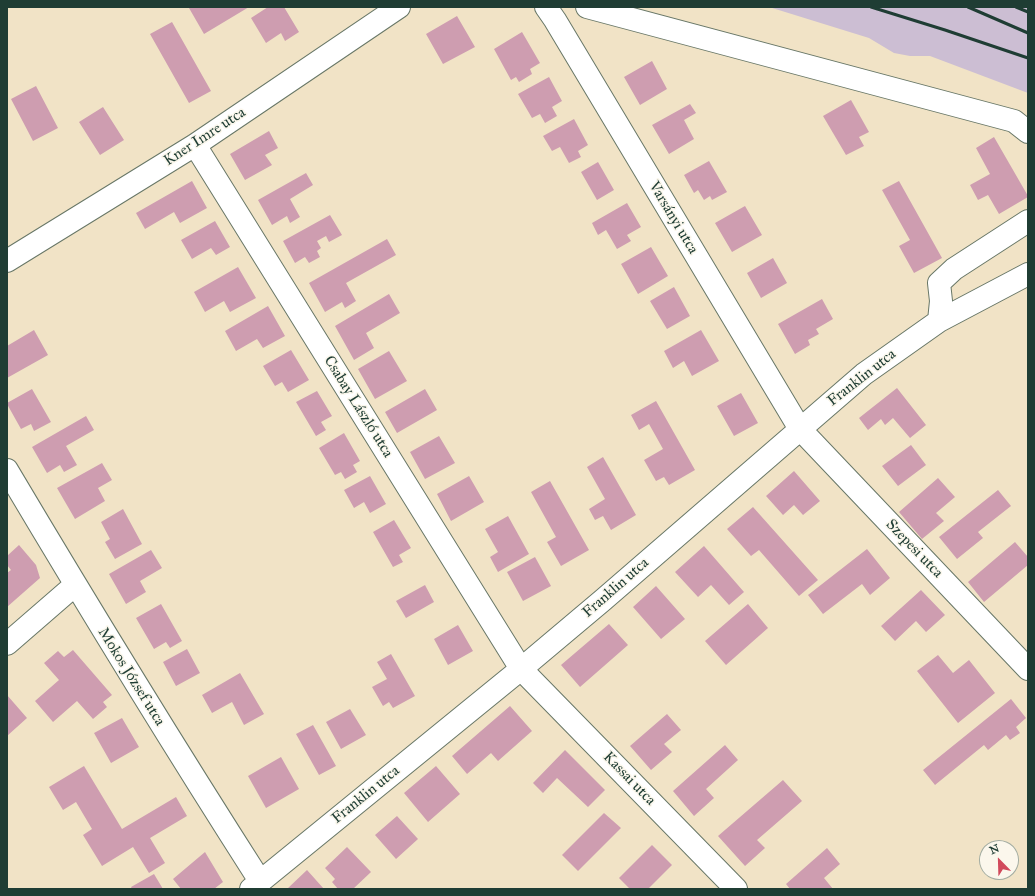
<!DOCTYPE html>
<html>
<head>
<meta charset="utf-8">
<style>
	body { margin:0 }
	#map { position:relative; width:1035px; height:896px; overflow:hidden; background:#f1e3c6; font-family:"IM FELL Great Primer",serif }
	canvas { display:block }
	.frame { position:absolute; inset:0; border:8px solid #1f3d34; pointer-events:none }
	.north { position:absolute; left:979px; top:840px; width:40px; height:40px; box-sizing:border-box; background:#fbf7ec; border:1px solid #a3ada2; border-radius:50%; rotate:337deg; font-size:11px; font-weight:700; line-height:16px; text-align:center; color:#1f3d34 }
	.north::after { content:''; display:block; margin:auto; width:14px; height:18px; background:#d1495b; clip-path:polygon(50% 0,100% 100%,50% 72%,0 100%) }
</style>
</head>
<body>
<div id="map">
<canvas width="1035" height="896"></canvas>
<div class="frame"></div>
<div class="north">N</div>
</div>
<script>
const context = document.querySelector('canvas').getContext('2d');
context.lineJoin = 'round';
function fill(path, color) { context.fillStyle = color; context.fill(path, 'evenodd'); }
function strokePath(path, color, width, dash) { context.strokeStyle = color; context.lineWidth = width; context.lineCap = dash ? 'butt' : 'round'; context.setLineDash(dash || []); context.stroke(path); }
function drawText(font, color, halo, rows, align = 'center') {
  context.font = font + ' "IM FELL Great Primer",serif'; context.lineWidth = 3; context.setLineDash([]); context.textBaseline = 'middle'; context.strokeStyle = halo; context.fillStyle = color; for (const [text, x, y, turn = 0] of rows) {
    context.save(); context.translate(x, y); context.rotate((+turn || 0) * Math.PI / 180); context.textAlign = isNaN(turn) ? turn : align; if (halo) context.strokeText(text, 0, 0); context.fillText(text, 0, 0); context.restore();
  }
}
fill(new Path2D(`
	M769,7H1028V93L930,56H910L894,53L869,38Z`), '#ccbed3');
fill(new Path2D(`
	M191,7H249L204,34L189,8Z
	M268,7H284L299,32L285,41L281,33L266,43L251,18Z
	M457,16L475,47L443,64L426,34Z
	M172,22L211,91L189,103L150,34Z
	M522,32L540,63L530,69L532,74L519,82L516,77L511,80L494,49Z
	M652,61L667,89L640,105L624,77Z
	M549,77L562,101L552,107L557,116L545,123L540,114L532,118L518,94Z
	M36,86L58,128L33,141L11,99Z
	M851,100L869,132L859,137L864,146L846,155L823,116Z
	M690,104L696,113L684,120L694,139L669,154L652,125Z
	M103,107L124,140L100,155L79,122Z
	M574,119L588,145L578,151L581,157L569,163L560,147L552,151L543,136Z
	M269,131L278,148L265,155L272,165L245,180L230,154Z
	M994,137L1028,196V197L999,214L988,195L978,200L970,185L990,174L976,148Z
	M709,161L727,192L712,200L710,196L704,200L698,190L694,193L684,175Z
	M598,162L614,190L597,200L581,172Z
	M306,173L313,185L290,199L300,217L290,223L287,216L272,225L258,200Z
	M192,181L207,208L180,223L174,212L145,229L136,213Z
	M899,181L942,258L914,273L899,246L910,240L882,190Z
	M627,203L641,227L627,235L631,241L617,249L606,230L598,235L592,223Z
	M745,206L762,235L732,252L715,223Z
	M330,215L342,235L329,242L326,236L317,241L321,248L317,251L320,257L309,263L305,257L295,263L283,241Z
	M215,221L230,247L216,255L211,248L192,259L181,240Z
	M387,239L396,255L346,283L356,301L345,308L342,302L325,312L309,283Z
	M651,247L668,276L638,294L621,264Z
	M773,258L787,283L761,298L747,273Z
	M238,267L256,298L230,312L224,301L205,312L194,292Z
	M674,287L690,316L667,329L650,301Z
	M389,294L400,313L366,333L374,348L354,360L335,326Z
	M822,299L833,319L816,329L819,334L808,340L810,345L795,354L778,324Z
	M268,306L285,336L263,348L257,339L236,351L225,331Z
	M34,330L48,355L7,378V346Z
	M701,330L719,361L692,376L684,361L673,368L664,351Z
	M291,350L309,380L288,392L282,382L275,386L263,366Z
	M389,351L407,381L375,399L358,369Z
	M897,388L926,425L910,438L893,418L885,425L881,419L868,430L859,418Z
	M32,389L51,422L34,431L31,424L21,429L7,404V403Z
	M425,389L437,410L397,433L385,412Z
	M317,391L332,416L321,422L326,430L316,436L296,402Z
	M741,393L758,423L734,436L717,406Z
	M656,401L695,470L669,485L664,477L656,481L644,460L663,449L649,424L639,430L631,415Z
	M86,416L94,430L66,446L77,465L64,472L60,465L47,473L32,447Z
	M344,433L360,461L353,465L357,472L345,479L341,472L335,475L319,448Z
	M439,436L455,463L425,479L410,452Z
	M911,445L926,465L898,486L882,466Z
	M603,457L636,515L611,530L603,516L595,520L589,509L605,499L587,467Z
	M102,463L112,480L98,488L105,501L75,519L57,488Z
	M794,471L820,501L803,515L794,505L783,515L766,496Z
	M370,476L386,504L370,513L364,502L354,508L344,490Z
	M469,476L484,502L451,521L437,494Z
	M938,478L955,497L936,513L944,521L922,539L899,512Z
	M550,481L589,550L561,566L547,542L556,537L531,492Z
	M998,490L1011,506L978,532L983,538L957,559L939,537Z
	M753,507L818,580L799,596L759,550L751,556L727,529Z
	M123,509L142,544L115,559L105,542L110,539L101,522Z
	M508,516L529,554L498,572L490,557L498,552L485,529Z
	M394,520L411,548L399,555L403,562L393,567L373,532Z
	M1015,542L1028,557V565L984,602L968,582Z
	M19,545L36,565L40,578L7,607V573L11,570L7,565V556Z
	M704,546L744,592L729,605L711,585L698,597L675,572Z
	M867,549L890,578L870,595L862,584L823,614L808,595Z
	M151,550L162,568L140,581L146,592L126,604L109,574Z
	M535,557L551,586L523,601L507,572Z
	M425,585L434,602L406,618L396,601Z
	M656,586L685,619L661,639L633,607Z
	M921,590L945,615L926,632L916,621L895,641L881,626Z
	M161,604L182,641L170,648L166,642L154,649L136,618Z
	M748,604L768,628L726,665L705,641Z
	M609,624L628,645L580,687L561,665Z
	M458,625L473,651L448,665L434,639Z
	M187,649L200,673L176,686L163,662Z
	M73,650L112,695L103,702L107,707L93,719L77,701L53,722L35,701L59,680L44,663L58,651L64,657Z
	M391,654L415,696L393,708L389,702L383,706L372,687L387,679L377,662Z
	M938,655L953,673L969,660L995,693L958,723L917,671Z
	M240,673L264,714L244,725L232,702L212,713L202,695Z
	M7,695L27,718L7,736Z
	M1011,699L1026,718L1016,727L1020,733L1010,740L1006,735L988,750L984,745L935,785L923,770Z
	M510,706L532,731L498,761L491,753L467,774L452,756Z
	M350,709L366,735L341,749L326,722Z
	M667,714L681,730L664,744L672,752L651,770L630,746Z
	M122,718L139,747L111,763L94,733Z
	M313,725L336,766L319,775L296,734Z
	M725,745L738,760L706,789L714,798L694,816L673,791Z
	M565,750L605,790L588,807L557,778L543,793L533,783Z
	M281,757L299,789L266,808L248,776Z
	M84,766L122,829L176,797L187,816L150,838L165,863L149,873L133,847L102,866L83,835L92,829L76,802L63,810L49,787Z
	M436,766L460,794L428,822L404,793Z
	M783,780L802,801L757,840L765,848L745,866L718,836Z
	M604,813L621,828L578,871L562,855Z
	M397,816L418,839L396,859L375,835Z
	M652,845L672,865L648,889H630L619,878Z
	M347,847L371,872L353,889H338L332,882L335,879L325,868Z
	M827,848L840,864L824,878L833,889H790L786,884Z
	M205,852L223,882L214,889H181L173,879Z
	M307,870L324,889H287Z
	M154,874L163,889H132L131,887Z`), '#ce9db0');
const street = new Path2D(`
	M546,7L555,20L800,429L1028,669
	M587,7L1014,121L1028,132
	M195,145L521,669L736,889
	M7,261L195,145L399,7
	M939,321L941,301L939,283L954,269L1028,221
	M7,470C89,608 173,745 260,881
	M7,644L75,585
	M251,889L521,669L603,600L864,374L939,321L1028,274`);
strokePath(street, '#687767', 24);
strokePath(street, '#fff', 22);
strokePath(new Path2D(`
	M871,7L945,30L1028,58
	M968,7L1028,33
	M1016,7L1028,12`), '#1f3d34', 3);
drawText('15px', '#1f3d34', '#fbf7ec', [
	["Kner Imre utca",205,137,-33],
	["Varsányi utca",673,218,59],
	["Franklin utca",862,378,-38],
	["Csabay László utca",358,407,58],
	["Szepesi utca",914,549,46],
	["Franklin utca",616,588,-41],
	["Mokos József utca",131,677,58],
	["Kassai utca",629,779,46],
	["Franklin utca",366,795,-39]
]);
</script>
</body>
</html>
